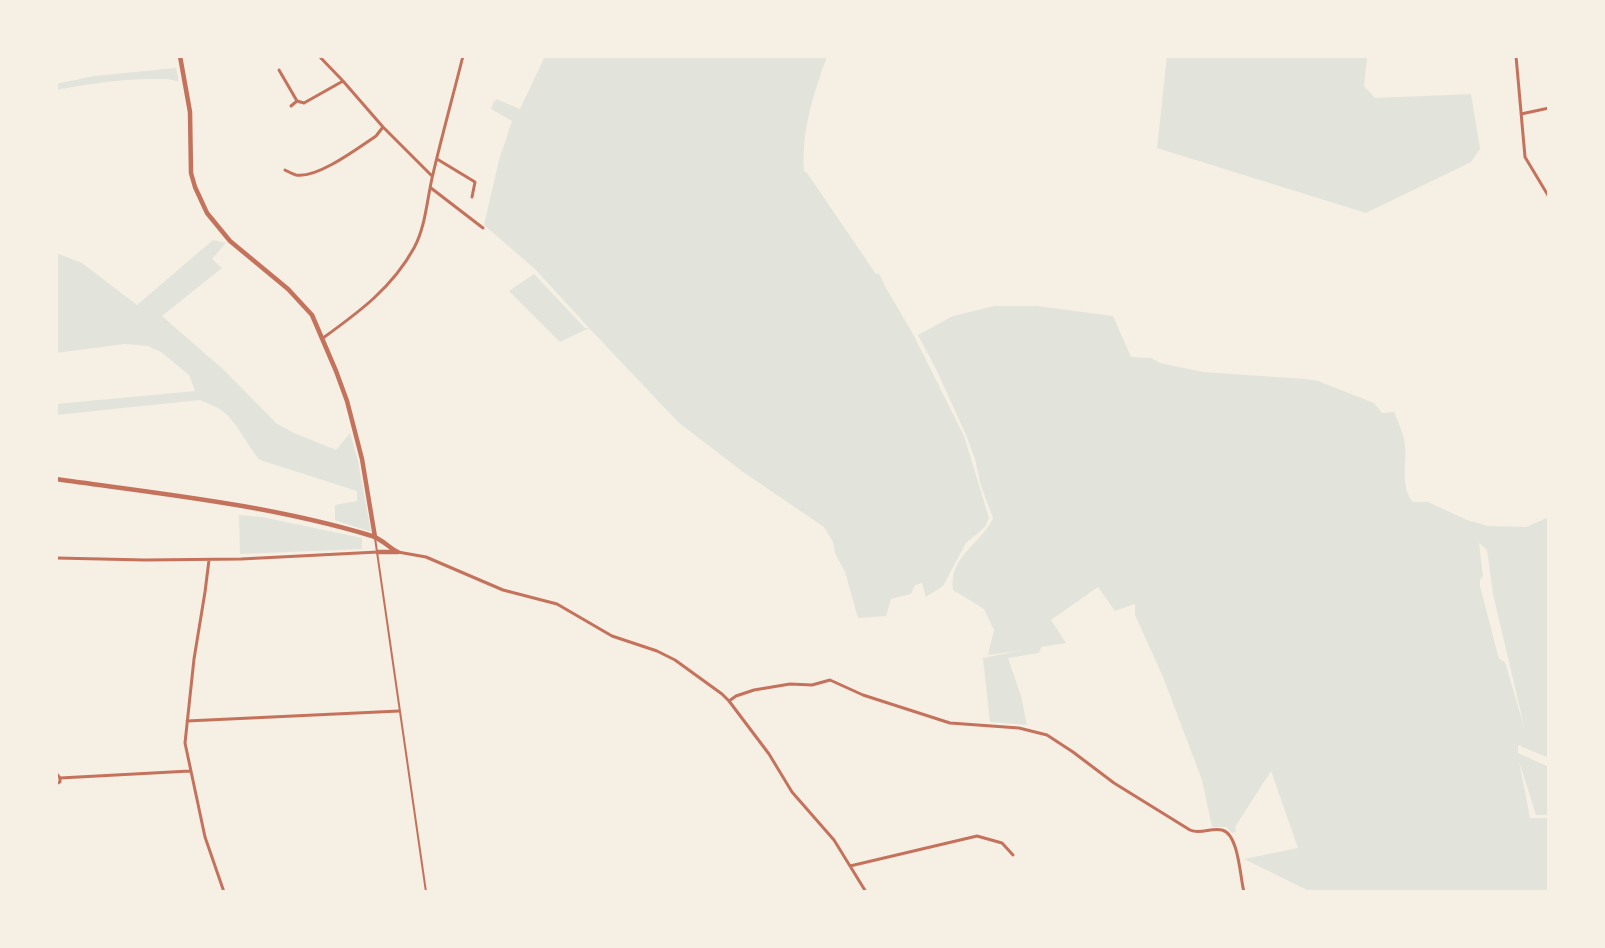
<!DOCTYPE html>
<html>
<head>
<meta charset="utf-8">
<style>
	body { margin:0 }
	#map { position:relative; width:1605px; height:948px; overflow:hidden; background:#f6efe4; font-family:Figtree,sans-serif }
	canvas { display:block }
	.frame { position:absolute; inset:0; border:58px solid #f6efe4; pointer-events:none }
</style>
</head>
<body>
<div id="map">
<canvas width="1605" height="948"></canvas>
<div class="frame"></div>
</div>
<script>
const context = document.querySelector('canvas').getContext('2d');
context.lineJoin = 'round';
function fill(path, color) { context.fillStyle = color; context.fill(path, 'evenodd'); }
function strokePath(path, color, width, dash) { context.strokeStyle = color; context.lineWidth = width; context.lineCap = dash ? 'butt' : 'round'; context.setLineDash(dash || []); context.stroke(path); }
fill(new Path2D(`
	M545,56H827C814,93 801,131 804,171L807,173L876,274H879L886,288L913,334L964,436L989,518L985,527L966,543L943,586L926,597L922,583L915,585L911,594L891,599L886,616L858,618L845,572L835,553L833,542L824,527L743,472L678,422L589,328L560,342L509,291L534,274L585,328H589L535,269L484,225L499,160L512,121L491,109L494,101L495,102L496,99L520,109Z
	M1167,56H1373L1367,58L1364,86L1375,98L1471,94L1480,149L1471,162L1366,213L1157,148Z
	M176,68L179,82C170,78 161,79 152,79C119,79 88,84 56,90V84L94,76Z
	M213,240L226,243L212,259L222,268L162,316L225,371L276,423L294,433L336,450L350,433L358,461L371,532L335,520V505L357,501V491L260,460C246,445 236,418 218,408C212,405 206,403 200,400L56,415V404L195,391L189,375L161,352L148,346L125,344L56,353V253L82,263L137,305Z
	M994,306H1037L1113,316L1131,357L1151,358L1160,363L1203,372L1306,379L1318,381L1374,403L1382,413L1394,412C1398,422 1404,434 1405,445C1407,462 1400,488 1413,502H1428L1467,520L1488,526L1526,527L1549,517V758L1520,746L1522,744L1518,746V753L1549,767V815H1536L1519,761L1530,818H1549V892H1311L1244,859L1298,848L1271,771L1235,827L1236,832L1232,833L1226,827H1212L1202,780L1163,677L1135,615V604L1115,611L1098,587L1051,620L1066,643L1041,647L1039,653L1008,658L1021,696L1027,725L990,722L983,658L1023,650L988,655L994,630L984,609L953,590C948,557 982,543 993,518L981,486L975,459L966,435L936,369L918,335L953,316ZM1479,543L1487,550L1493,594L1525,730L1505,662L1499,659L1480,586V580L1483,576Z
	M239,515L262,517L362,538V549L240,554Z`), '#e2e4dc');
strokePath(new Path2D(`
	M375,538L426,892`), '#c5725c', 2);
strokePath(new Path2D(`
	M319,56L343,81L383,127L432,176
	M1516,56L1525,157L1549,197
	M279,70L297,101L304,103L343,81
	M291,106L297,101
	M1521,114L1549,108
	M437,159L475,182L472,197
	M285,170C289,172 292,174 296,175C317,179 358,148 376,136L383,127
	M431,188L483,228
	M323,338C359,312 392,288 414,248C426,226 427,198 433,174C442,135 453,96 463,56
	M398,552L426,557L503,590L557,604L612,636L657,651L675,660L722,694L729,701L769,754L792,792L834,840L866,892
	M56,558L145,560L241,559L378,552
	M209,560L205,592L194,659L185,743L205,837L224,892
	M729,701L736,696L754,690L790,684L812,685L830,680L863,695L950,723L1019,728L1047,735L1073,752L1114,783L1190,830C1201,835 1211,827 1222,830C1239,834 1240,878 1244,892
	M187,721L399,711
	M56,773L60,778V782L56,784
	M60,778L190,771
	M850,866L977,836L1002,843L1013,855`), '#c5725c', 3);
strokePath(new Path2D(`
	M180,56L190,112L191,173L195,187L207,213L230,241L288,289L312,315L336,371L347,401L362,459L375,537
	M56,479C162,494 270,505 372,536C382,539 389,548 398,552
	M378,552H397`), '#c5725c', 4.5);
</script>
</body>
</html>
